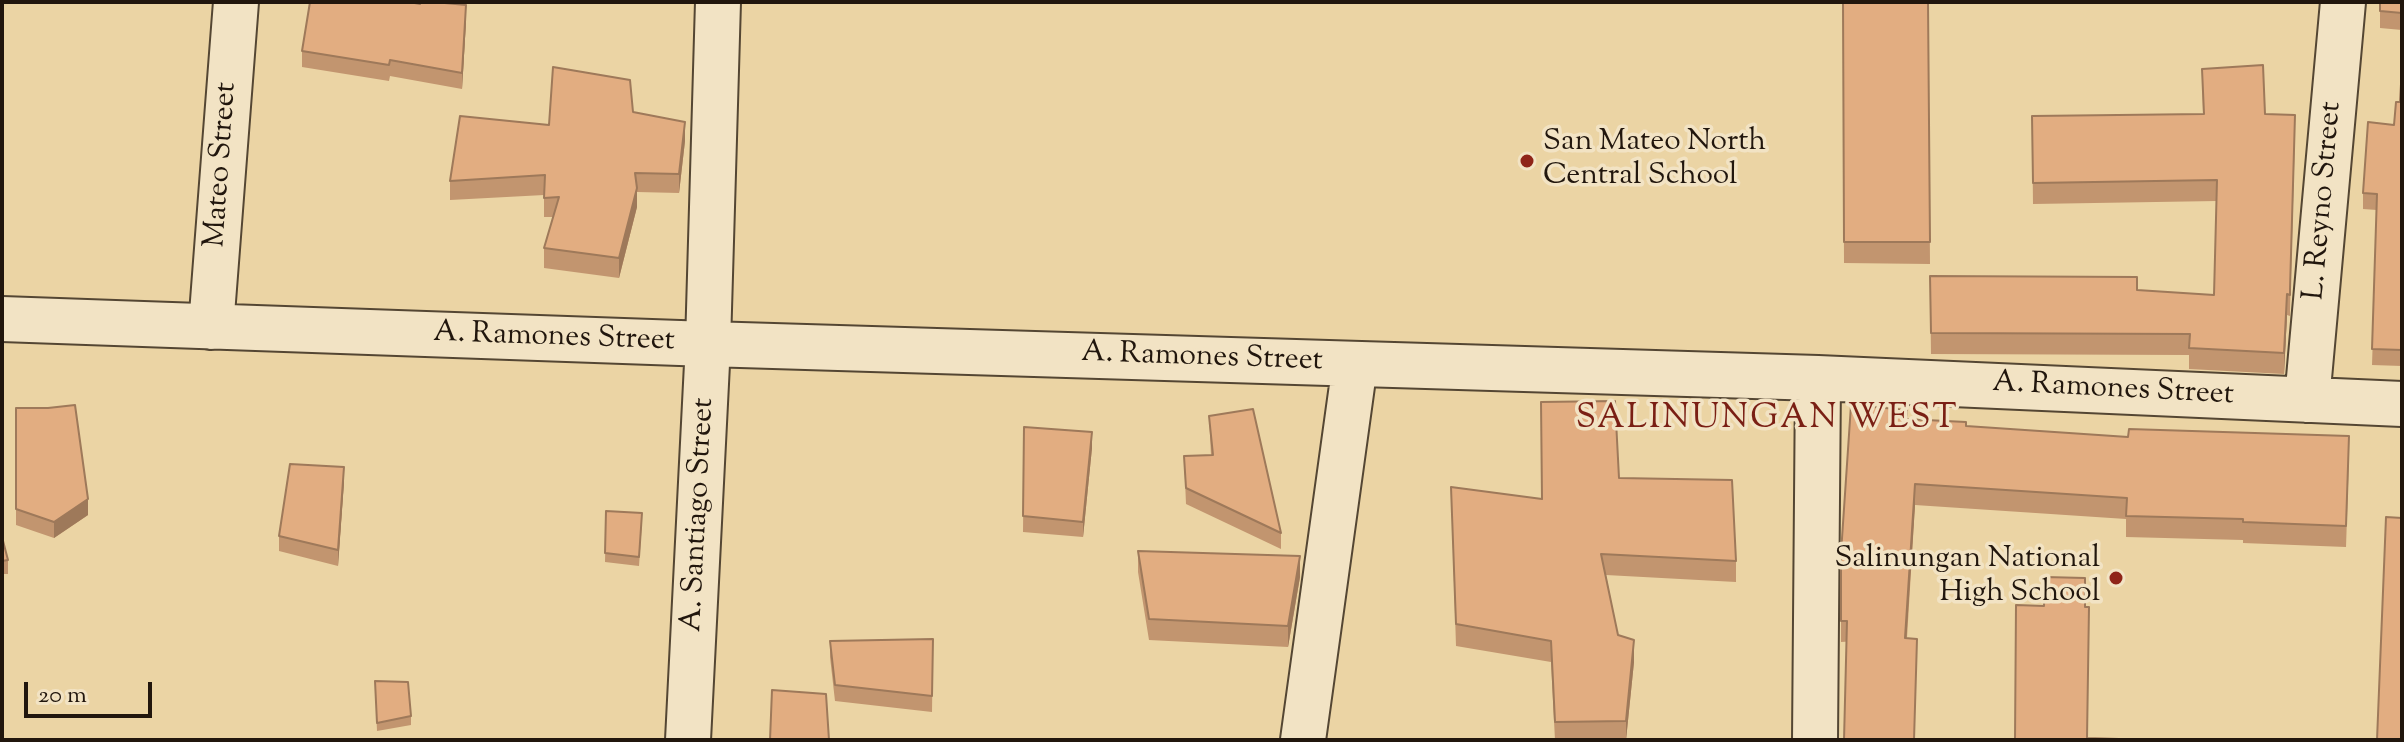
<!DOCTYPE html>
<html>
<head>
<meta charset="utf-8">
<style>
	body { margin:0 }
	#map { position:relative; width:2404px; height:742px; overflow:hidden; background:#ebd4a4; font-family:"Sorts Mill Goudy",serif }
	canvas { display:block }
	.frame { position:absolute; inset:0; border:4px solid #21160d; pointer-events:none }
	.scale { position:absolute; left:24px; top:682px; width:128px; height:36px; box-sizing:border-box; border:4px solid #21160d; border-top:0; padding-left:10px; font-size:24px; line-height:28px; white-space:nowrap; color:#21160d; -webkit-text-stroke:6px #f2e3c4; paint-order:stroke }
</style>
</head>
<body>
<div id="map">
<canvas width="2404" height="742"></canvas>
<div class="frame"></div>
<div class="scale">20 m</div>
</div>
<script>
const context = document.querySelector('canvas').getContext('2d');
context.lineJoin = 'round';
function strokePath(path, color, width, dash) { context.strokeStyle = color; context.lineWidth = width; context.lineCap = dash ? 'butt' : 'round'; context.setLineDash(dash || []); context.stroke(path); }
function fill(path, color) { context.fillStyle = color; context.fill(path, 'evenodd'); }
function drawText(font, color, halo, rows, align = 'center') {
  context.font = font + ' "Sorts Mill Goudy",serif'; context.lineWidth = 7; context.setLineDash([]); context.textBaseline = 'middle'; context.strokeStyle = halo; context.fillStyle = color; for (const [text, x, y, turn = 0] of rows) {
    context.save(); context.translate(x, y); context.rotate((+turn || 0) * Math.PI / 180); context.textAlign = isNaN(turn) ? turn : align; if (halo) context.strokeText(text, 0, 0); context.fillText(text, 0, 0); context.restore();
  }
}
const minor = new Path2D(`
	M2,319L708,344L1818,378L2402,404
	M211,327L236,2
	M2307,400L2343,2
	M688,740L708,344L718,2
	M1303,740L1355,364
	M1815,740L1818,378`);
strokePath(minor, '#544633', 48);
strokePath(minor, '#f2e3c4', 44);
fill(new Path2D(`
	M1843,2H1928L1930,264L1844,263Z
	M2402,2V30L2380,28V11Z
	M466,21L462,89L390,76L389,81L302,67V51Z
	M2402,66V366L2372,365L2377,210L2363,209V193L2394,125L2400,102Z
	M2202,69L2295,136L2290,310V316L2287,315L2284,374L2189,369V355L1931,354L1930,276L2214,295L2217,201L2033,204L2032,116L2203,114Z
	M633,112L685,141L679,193L637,192V207L619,278L544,268V248L553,217H544V195L450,200V181L549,125Z
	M16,408L88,515L54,538L16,525Z
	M1209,416L1281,533V549L1186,504L1184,456L1211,455Z
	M1907,419L1966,426L2349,458L2346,547L2243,543V540L2126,537V519L1915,505L1907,638L1841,642V553Z
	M1024,427L1092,448L1083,537L1023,532Z
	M1619,478L1736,561V582L1606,575L1618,635L1634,662L1626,740H1555L1551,662L1456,646L1451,487L1542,499Z
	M344,482L338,566L279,551V536Z
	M606,511L642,522L639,566L605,562Z
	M2,537L8,560V574H2Z
	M1138,551L1300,577L1288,647L1149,640L1138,572Z
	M933,639L932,712L835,701L830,657V641Z
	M375,681L411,716V725L377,731Z`), '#c2956f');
fill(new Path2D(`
	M466,5V21L462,89V73Z
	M685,122V141L679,193V174Z
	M637,188V207L619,278V258Z
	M2287,294V315L2284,374V353Z
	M1092,432V448L1083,537V522Z
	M344,467V482L338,566V550Z
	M1915,484V505L1905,660V638Z
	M88,499V515L54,538V522Z
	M1300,556V577L1288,647V626Z
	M1634,640V662L1626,740V721Z`), '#9e795a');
const building = new Path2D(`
	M310,2H409L420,4L421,2H434L466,5L462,73L390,60L389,65L302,51Z
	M1843,2H1928L1930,242H1844Z
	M2380,2H2402V13L2380,11Z
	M2263,65L2265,114L2295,115L2290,289V295L2287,294L2284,353L2189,348L2190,334L1931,333L1930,276L2137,277V290L2214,295L2217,180L2033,183L2032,116L2204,114L2202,69Z
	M2402,66V350L2372,349L2377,194L2363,193L2368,122L2394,125L2396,102H2400Z
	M553,67L630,80L633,112L685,122L679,174L635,173L637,188L619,258L544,248L559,197L544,198L545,175L450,181L460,116L549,125Z
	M1615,401L1619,478L1732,480L1736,561L1601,554L1618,635L1634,640L1626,721L1555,722L1551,641L1456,624L1451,487L1542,499L1541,402Z
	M75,405L88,499L54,522L16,509V408H48Z
	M1851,405L1907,410L1906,419L1966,422V426L2128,437L2129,429L2349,436L2346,526L2243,522V519L2126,516L2127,498L1915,484L1905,638L1917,639L1914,740H1844L1847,621H1841V553Z
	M1253,409L1281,533L1186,488L1184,456L1213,455L1209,416Z
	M1024,427L1092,432L1083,522L1023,516Z
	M290,464L344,467L338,550L279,536Z
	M606,511L642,513L639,557L605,553Z
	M2386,517L2402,518V740H2377Z
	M2,537L8,560L2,561Z
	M1138,551L1300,556L1288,626L1149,619Z
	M2045,577L2085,578V607H2089L2087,738L2151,740H2015L2016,605L2044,606Z
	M933,639L932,696L835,685L830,641Z
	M375,681L408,682L411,716L377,723Z
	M772,690L826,694L829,740H770Z`);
fill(building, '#e2ad81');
strokePath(building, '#9e795a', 2);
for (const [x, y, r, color] of [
	[1527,161,8,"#8f2418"],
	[2116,578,8,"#8f2418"]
]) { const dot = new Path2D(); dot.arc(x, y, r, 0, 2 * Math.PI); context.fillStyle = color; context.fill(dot); strokePath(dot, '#f2e3c4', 3); }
drawText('30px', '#21160d', '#f2e3c4', [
	["San Mateo North",1543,144],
	["Central School",1543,178],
	["Salinungan National",2100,561,"right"],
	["High School",2100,595,"right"]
], 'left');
drawText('30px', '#21160d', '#f2e3c4', [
	["Mateo Street",223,165,-86],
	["L. Reyno Street",2325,201,-85],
	["A. Ramones Street",554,339,2],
	["A. Ramones Street",1202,359,2],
	["A. Ramones Street",2113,391,3],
	["A. Santiago Street",700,515,-87]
]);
context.letterSpacing = '2px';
drawText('34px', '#7a1f14', '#f2e3c4', [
	["SALINUNGAN WEST",1767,421]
]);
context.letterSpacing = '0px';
</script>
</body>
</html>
